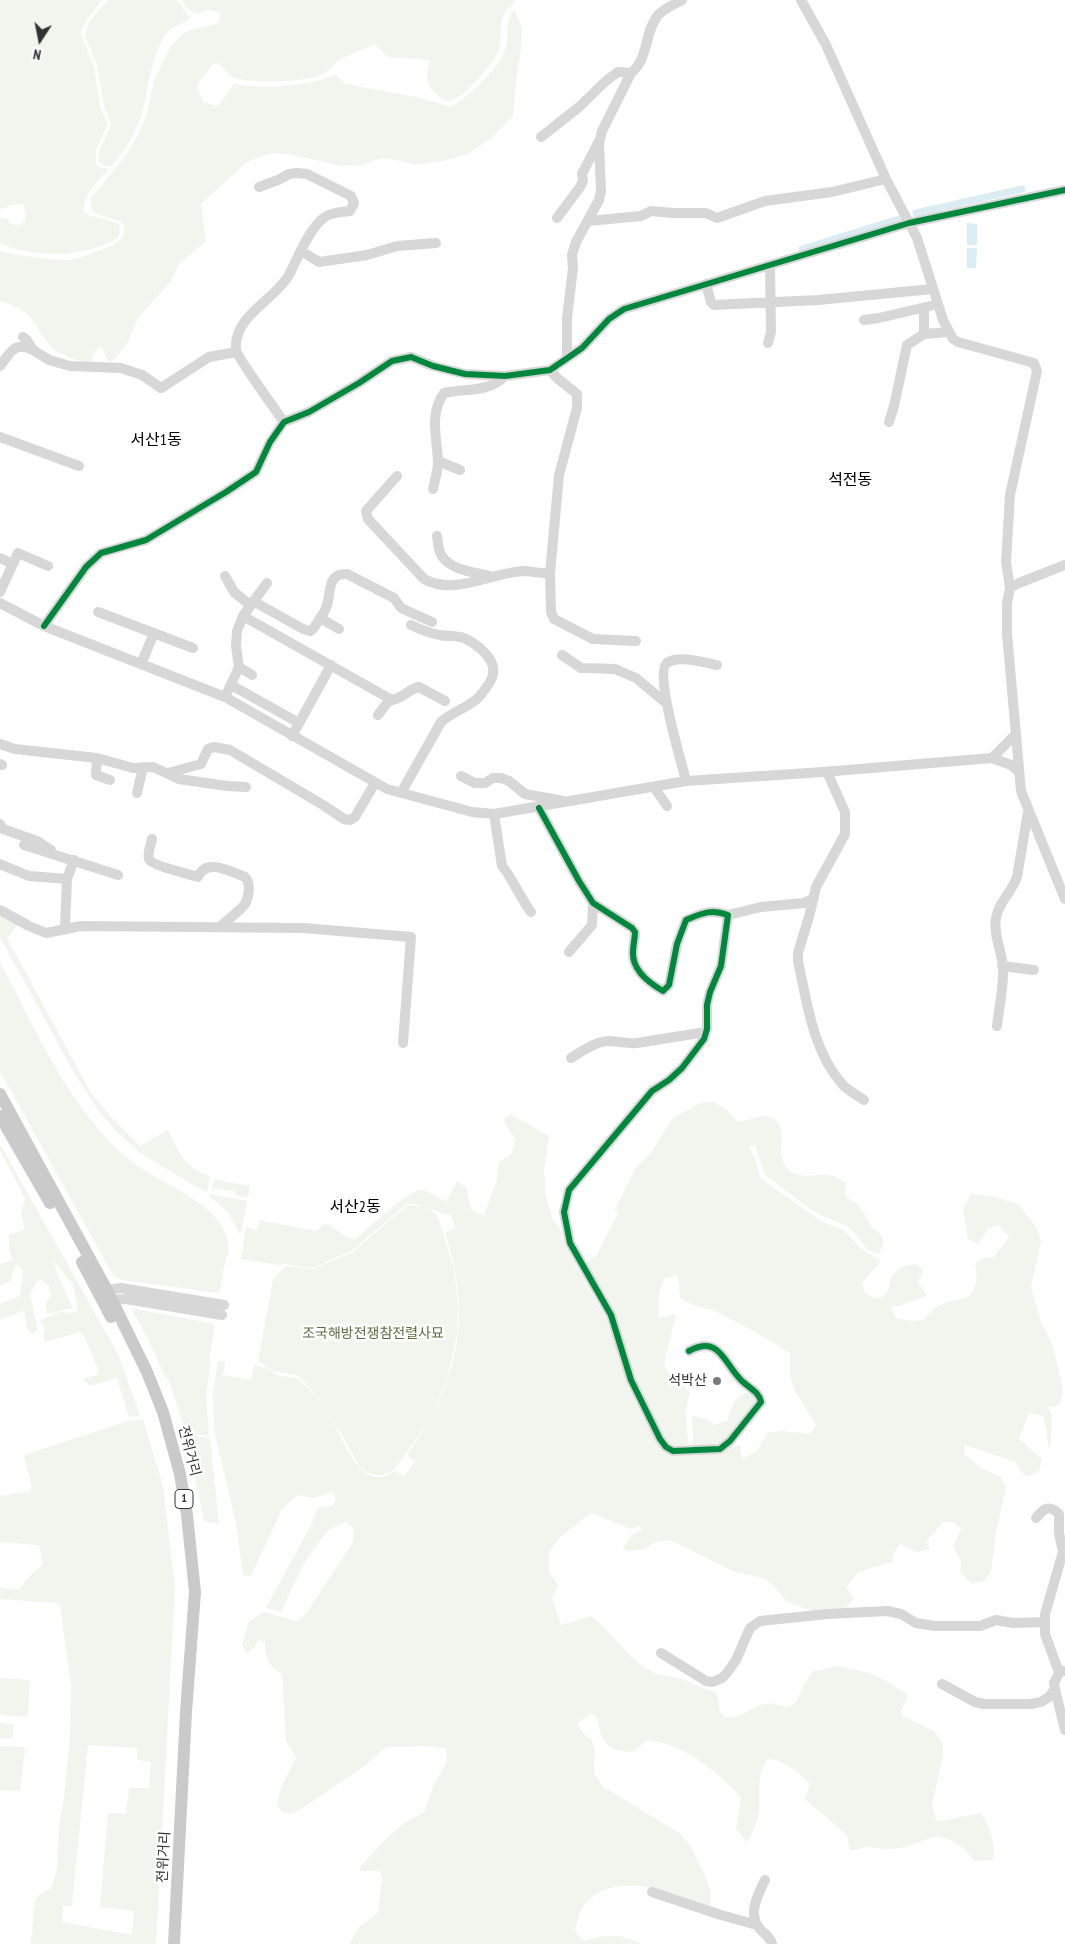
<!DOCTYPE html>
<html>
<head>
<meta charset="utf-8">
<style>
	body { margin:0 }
	#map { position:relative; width:1065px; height:1944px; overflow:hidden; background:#fff; font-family:"PT Sans Narrow",sans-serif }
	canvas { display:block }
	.north { position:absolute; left:15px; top:15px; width:50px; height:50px; -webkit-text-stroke:4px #fff; paint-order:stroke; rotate:191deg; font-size:14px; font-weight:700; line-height:20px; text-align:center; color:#333 }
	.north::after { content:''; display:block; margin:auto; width:18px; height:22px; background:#333; clip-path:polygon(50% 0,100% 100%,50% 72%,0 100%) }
</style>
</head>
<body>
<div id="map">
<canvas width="1065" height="1944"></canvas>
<div class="north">N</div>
</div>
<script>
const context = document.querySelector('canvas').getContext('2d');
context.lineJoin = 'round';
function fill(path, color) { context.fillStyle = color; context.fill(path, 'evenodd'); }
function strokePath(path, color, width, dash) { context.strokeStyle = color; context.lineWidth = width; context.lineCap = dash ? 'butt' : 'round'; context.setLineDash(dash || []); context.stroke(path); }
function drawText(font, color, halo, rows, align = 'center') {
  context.font = font + ' "PT Sans Narrow","Noto Sans KR",sans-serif'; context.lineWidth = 5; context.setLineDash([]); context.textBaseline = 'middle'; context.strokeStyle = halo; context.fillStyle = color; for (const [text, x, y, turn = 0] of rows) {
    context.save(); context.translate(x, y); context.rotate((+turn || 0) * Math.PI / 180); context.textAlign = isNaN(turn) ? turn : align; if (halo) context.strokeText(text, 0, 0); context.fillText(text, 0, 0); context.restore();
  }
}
fill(new Path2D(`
	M0,0H102L87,20L81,30L83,39L94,67L100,107L108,124L96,150V164L99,167L109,169C99,180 82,196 84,212L88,215L118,223C121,228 121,232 118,237C113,242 107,243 101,246C70,258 33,255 2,245L0,243V218L9,219V224L21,225L22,221L25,222L26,211L24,210V205L16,204L0,209Z
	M108,0H177L190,18C185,24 174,25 168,32C151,51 149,89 142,113C136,133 125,151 111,166H104L98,162L99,151L111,125L104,106L97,65L85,37L86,31L89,22Z
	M182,0H515C513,6 507,8 504,14C499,25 502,38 499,49C495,62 463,99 450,101C443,102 438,95 434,92C424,82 427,72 430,60L388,57L375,44L338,60C334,66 328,72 321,75C307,82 247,84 233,77C228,74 223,67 219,63L213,64L197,85L203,102L218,106L234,84C269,89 302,87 336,75L345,84L416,97L451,107C468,96 498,70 505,50C510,38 504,24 512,12L515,11L522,28L521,50L517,74L513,116L490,139L468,154L444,161L415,165L396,160L381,158L363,165L341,166L288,154L271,153L247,162L201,204L206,241L179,264L171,281L138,318L128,342L115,359L108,362L102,347C94,350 91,355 92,364C81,362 64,356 55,350C44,342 39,328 31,318C23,309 11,304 0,301V251C22,256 47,260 70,260C78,259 85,256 93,253C106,248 132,242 122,222L97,214L92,210L90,199L124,158L138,135L147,114L154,80L171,46L185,32L216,24L220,20V12L206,10L198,14C191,12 185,8 182,0Z
	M0,913L18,925L7,938L91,1093L111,1117L140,1146L168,1130C179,1153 184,1167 210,1176L207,1193L140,1153L117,1132L98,1110L75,1075L0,937Z
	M0,962C36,1030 70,1112 131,1161C162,1186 236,1207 228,1256L226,1257L220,1290L218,1293L122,1280L114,1277L0,1071Z
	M714,1102L728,1111L738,1122C746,1121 756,1116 764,1116C795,1117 772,1156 788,1169C803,1182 819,1171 836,1177C839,1178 843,1182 846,1183L845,1196L857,1204L864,1213L871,1227L878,1231L884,1241L879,1254L868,1250L849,1227L816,1213L765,1175L755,1145L749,1146L755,1159L761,1179L823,1222L844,1230L861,1249L881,1261L862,1283L865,1293L877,1299C887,1295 890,1290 890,1279C899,1268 904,1263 919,1265L923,1272L918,1282L927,1296L899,1306L891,1307L896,1318L913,1321L924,1320C935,1305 947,1299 965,1299C978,1289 978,1278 975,1264L982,1258H993L1009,1237L999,1225L988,1229L978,1244L968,1239L963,1209L971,1194L992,1196L1018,1204L1036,1227L1041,1241L1031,1286L1041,1322L1053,1346L1063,1389L1060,1405L1048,1407L1052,1415L1051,1442L1048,1450L1047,1433L1043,1416L1029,1413L1019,1439L1042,1459L1039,1472L1028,1476L1021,1472L1015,1462L965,1445L964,1454L981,1468L1001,1477L1006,1487L996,1533L991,1572L984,1581L972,1584L960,1572L961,1561L953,1546L961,1529L953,1522H944L926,1541L930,1549L917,1552L900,1544L894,1553L892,1562L858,1572L846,1587L854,1598L846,1608L812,1611L787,1602L772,1584L763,1578L735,1572L670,1540L655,1542L645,1549L627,1551L623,1548L631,1536L643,1529L639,1526L631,1529L591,1513L559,1538L549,1552V1572L558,1585L552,1599L561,1625L591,1616C613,1632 627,1659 651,1671C661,1677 673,1676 684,1680C695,1684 705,1689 716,1692L719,1703V1710L725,1718C744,1718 751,1706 764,1704C772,1702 782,1706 789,1707L797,1701L803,1686L813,1671L838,1666L870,1673L888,1682L908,1695L901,1711L902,1716L934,1731L943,1744V1756L932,1805L936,1820L941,1821L981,1813C990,1828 996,1843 993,1860L974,1861L965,1849L951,1840L937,1836L901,1848L882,1849L868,1847L850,1851L847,1835L805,1799L810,1784C797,1772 786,1760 768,1759C755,1775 761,1793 759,1813C757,1823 752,1833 747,1843L736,1829L741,1797C715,1770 686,1745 648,1740L632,1752C602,1750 602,1740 596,1715L590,1714L577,1724L586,1736L591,1738L595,1750L594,1773L603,1787L681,1834L691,1847L707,1880L711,1893L710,1906C671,1893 612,1866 582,1908C578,1914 577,1924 575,1931L583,1941C609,1934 617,1933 642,1944H349L360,1926L378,1913L382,1879L380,1871H359L361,1866C379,1847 398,1822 424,1813L433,1787L447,1761L446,1748L424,1746L386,1747L367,1764L303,1808L291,1814L282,1812L277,1805L281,1788L296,1757L286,1741L282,1674C268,1665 265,1658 265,1642L258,1640L255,1647L246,1654L242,1645L249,1621L264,1612L297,1621L306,1614L353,1542L354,1530L346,1522L328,1530L304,1563L281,1612L266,1608L310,1527L318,1508L332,1506L336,1499L332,1492L314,1498L298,1495L282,1509L251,1576L243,1575L236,1523L214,1430L213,1393L218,1361H225L223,1375L251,1380L254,1365L266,1368L277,1375L299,1379L323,1403L301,1378L296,1375L272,1371L258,1361L273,1279L286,1266L313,1269L353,1252L406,1206H424L429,1208L438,1217L454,1269L458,1301L457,1334L447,1380L433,1412L427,1424L394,1470C381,1478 371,1476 360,1467L331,1416C340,1434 356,1480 381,1477C386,1476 391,1473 395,1471L404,1476L415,1462L407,1455C458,1383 473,1318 445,1233L455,1228L451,1215C434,1213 424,1201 405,1205L353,1250L315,1267L309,1268L286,1264L279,1265L241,1259L246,1227L257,1230L259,1220L317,1231L322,1225L328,1224L348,1238L356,1239C367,1230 410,1189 421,1190C429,1191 439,1198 446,1202L457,1181L466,1187L471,1209L484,1216L497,1180L499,1162L511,1154L516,1140L503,1120L510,1114L549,1136L544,1172L546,1196L553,1220L559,1227L565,1245L576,1266L606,1318L629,1389L659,1446L671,1454L685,1456L718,1453L740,1445L742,1459L756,1452L768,1432L783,1431L810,1434L816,1425L794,1389L790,1376V1353C767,1338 743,1325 719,1313C706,1307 691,1307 680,1298L678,1276L665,1278C658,1289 658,1304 659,1317H665L673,1314L676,1316C674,1324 663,1362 665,1367C667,1372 685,1387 690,1392L685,1413L686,1414L688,1445L668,1446L632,1372L586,1263L597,1255L618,1213L615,1209L636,1168L651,1153L672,1119L700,1103Z
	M0,1144L118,1354L140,1416L129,1417L117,1378L90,1386L83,1379L97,1375L99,1371L84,1336L80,1332L45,1342L43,1334L45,1327L40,1322L42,1319L61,1312L73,1313L78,1309L73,1285L53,1260L61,1283L73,1308L47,1314L46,1303L51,1296L49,1286L41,1280L37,1281L30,1294L38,1331L32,1334L27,1329L24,1311L0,1319V1304L20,1296L23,1270L17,1265L13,1271L11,1281L0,1286V1264L14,1260C8,1254 9,1243 9,1235L25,1229L21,1213L25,1199L0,1150Z
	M214,1179L250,1186L248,1198L235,1195V1192L233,1191L215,1188L214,1191H212Z
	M211,1194L247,1201L241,1233H239L228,1212L210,1197Z
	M131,1308L214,1324V1331L209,1361H211L206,1396L209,1436L186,1433L168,1378L166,1379L147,1337Z
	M751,1392L757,1400L728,1440L720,1445H693L692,1415L709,1421L714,1425L727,1421C733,1406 733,1395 751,1392Z
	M143,1419L163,1486L175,1588L156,1944H31L35,1900L42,1892L51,1889L57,1869L59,1824L64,1799L70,1735L71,1685L60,1605L56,1603L0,1599V1587L19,1590L25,1581L43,1564L39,1545L0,1542V1496L30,1491L32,1487L24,1457L27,1454L128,1421ZM88,1745L137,1748V1760L151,1762L149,1788H129L126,1814L108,1813L100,1907L134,1911L132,1935L62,1922L63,1906H72Z
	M186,1435L210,1438L219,1524L204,1521Z
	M0,1678L29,1680L30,1682L28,1715L26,1717L0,1715Z
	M0,1723L12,1724L14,1725L13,1737L10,1739L0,1738Z
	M0,1746L23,1747L25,1750L20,1791L0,1790Z`), '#f2f5ed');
fill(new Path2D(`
	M967,223L977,224V245H967Z
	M967,248H977L976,268H967Z`), '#dbecf2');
strokePath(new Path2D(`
	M916,213L1022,189
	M802,249L902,218`), '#dbecf2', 7);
strokePath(new Path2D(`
	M801,0L826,45L886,179L917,238L943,320L953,339L958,342L1034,363L1037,371L1010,495L1006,562L1010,588
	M541,137L579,107L607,80L618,72L631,73
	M259,187L278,180L289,174L297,173L307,174L351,196L354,203L350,211C342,212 332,212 325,217C309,228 298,258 289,275C274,301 233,316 236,350C237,357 277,412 284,422
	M557,218L580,187L583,181L582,174L599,141
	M588,221L641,216L651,211L673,213H706L717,218L765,201L832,192L886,179
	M301,251L319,262L367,255L397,246L436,243
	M706,284L711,302L714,305L818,300L933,289
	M864,320L879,318L930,306
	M924,334L949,332
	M23,337L27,340L33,350L49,360L70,366L121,368L142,375L161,388L209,357L236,352
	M768,343L771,332L770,265
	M567,358V318L573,268L572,255L576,242L599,200L601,191L599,144L602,131L631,73C649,59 644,32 658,15C664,9 674,4 682,0
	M0,366C11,352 14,341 33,350
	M889,422L894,406L907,345L924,334V308
	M0,437L79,466
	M438,461L460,470
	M397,476L366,511L368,519L424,579C455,596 490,573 523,571C532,571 541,574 550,573L559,475L577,408V394L557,378L550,370
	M433,489C435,480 438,470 438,461C437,437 429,414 444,393C466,388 488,393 505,376
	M437,536C438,541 438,548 440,552C446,570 474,572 490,576
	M0,558L13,564
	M1065,565L1019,583L1010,588L1007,603V634L1021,791L1065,899
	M550,573L551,612L554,619L593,639L636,641
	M225,576L234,592L250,605
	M0,592L18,553L48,566
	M253,601L303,629L310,631L313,629C318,622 323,615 326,608C332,593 326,573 347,574L394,598L401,608L432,622
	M0,603L44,626L225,697L387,789L472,812L494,814L686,781L823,772L992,758L1011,765L1018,771
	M98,612L193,648
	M243,616L392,700C403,698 409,689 419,687L445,701
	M320,618L339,629
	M44,626L86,567L101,553L146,540L226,492L256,472L270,442L284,422L309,412L359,383L392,361L411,357L433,366L465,374L505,376L550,370L582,348L609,319L624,309L909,223L1065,190
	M562,655L581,668L615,669L636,678L666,703
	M141,664L154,633
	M239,667L252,675
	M231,685L299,723
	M225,697L239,667L236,646L237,631L243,616L267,583
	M378,715L387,703L392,700
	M292,736L331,665
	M0,744L15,749L97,758L133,768L153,767L179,779L227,786L246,787
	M97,758L96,775L110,780
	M992,758L1016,734
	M0,764L2,765
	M827,772L845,812V834L816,887L810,913L798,953V961C807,1003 813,1051 842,1084C848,1091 857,1095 864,1100
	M168,773L201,764L208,749L214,747L230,750L323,805L344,819L350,820L355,817L375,783
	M461,776L475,783H485L493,778H501L509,781L525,794L564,801
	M686,781C682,763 653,671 668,662C682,655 703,663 717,665
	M654,787L667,806
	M137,793L143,767
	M401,793L441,722C452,712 468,708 479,697C484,691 492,682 493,674C496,659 478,645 466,639C458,635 449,637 440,635C430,634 420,629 411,625
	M539,808L579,881L593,903L632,928L635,932C635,939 633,945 633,952C632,970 649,983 663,991L669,985L677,944L686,920C703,913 710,909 728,915L721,966L710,992L707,1005V1029L704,1039L682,1068L669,1080L652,1091L569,1190L564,1212L570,1243L611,1315L631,1380L660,1439L666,1447L673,1451L720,1449L730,1441L761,1402C759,1391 747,1387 740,1379C723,1361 719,1335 689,1351
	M494,814L502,866C508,871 523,902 531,912
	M0,824L3,829L37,841L51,850
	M152,839C151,844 147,853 149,859C152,866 189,874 198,877C206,857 231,872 245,877C251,883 249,897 245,904C241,910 226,921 220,927
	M24,845L118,875
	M0,864L29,876L67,879
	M0,910L29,926L46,933L81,926L303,928L411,937L403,1043
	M728,915L761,907L804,903L814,898
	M65,928L67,879L74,860
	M569,952L592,925L593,903
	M1002,966L1034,970
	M997,1026C999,1007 1004,986 1003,968C1002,951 993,935 996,918C999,901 1012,892 1017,877L1028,812
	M571,1058C582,1051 595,1042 608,1041C618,1041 627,1044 637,1043L706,1032
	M107,1290L121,1288L224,1305
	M112,1300L126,1299L222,1315
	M1036,1518C1043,1509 1049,1504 1059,1514V1533L1063,1552L1045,1614V1634L1057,1667L1060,1671H1065
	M661,1653L706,1681L713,1682L722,1678L727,1673L736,1660L750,1628L760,1621L827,1614L887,1611L901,1614L916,1623L935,1626H980L996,1620L1013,1623L1045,1622
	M942,1684L975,1702L984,1704H1031L1041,1702L1049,1697L1055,1689L1054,1683L1060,1671
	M1055,1689L1065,1730
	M765,1880C758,1894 747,1915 760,1929C765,1935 770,1936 772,1944
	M652,1892L721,1915L757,1925`), '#d7d7d7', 10);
strokePath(new Path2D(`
	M0,1094L107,1290L147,1372L163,1412L180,1474L187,1515L195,1592L186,1712L174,1944
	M0,1116L50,1203
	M82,1262L111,1317`), '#cacaca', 12);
strokePath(new Path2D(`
	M44,626L86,567L101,553L146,540L226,492L256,472L270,442L284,422L309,412L359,383L392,361L411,357L433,366L465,374L505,376L550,370L582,348L609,319L624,309L909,223L1065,190
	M539,808L579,881L593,903L632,928L635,932C635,939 633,945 633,952C632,970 649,983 663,991L669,985L677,944L686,920C703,913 710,909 728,915L721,966L710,992L707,1005V1029L704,1039L682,1068L669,1080L652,1091L569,1190L564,1212L570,1243L611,1315L631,1380L660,1439L666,1447L673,1451L720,1449L730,1441L761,1402C759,1391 747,1387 740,1379C723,1361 719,1335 689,1351`), '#00873e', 6);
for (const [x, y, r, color] of [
	[717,1381,5,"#7a7a7a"]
]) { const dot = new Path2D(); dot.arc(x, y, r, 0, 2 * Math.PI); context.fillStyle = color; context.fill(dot); strokePath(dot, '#fff', 2); }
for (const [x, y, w] of [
	[184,1499,18]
]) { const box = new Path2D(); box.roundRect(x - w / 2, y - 9.5, w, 19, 4); context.fillStyle = '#fff'; context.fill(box); strokePath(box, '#333', 1); }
drawText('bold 12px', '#333', null, [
	["1",184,1499]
]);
drawText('14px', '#5c703f', '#fff', [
	["조국해방전쟁참전렬사묘",373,1334]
]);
drawText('14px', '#333', '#fff', [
	["석박산",707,1381]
], 'right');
drawText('14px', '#333', '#fff', [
	["전위거리",189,1451,76],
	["전위거리",164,1857,-87]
]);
drawText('16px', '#000', '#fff', [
	["서산1동",156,440],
	["석전동",850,480],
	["서산2동",355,1207]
]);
</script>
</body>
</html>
